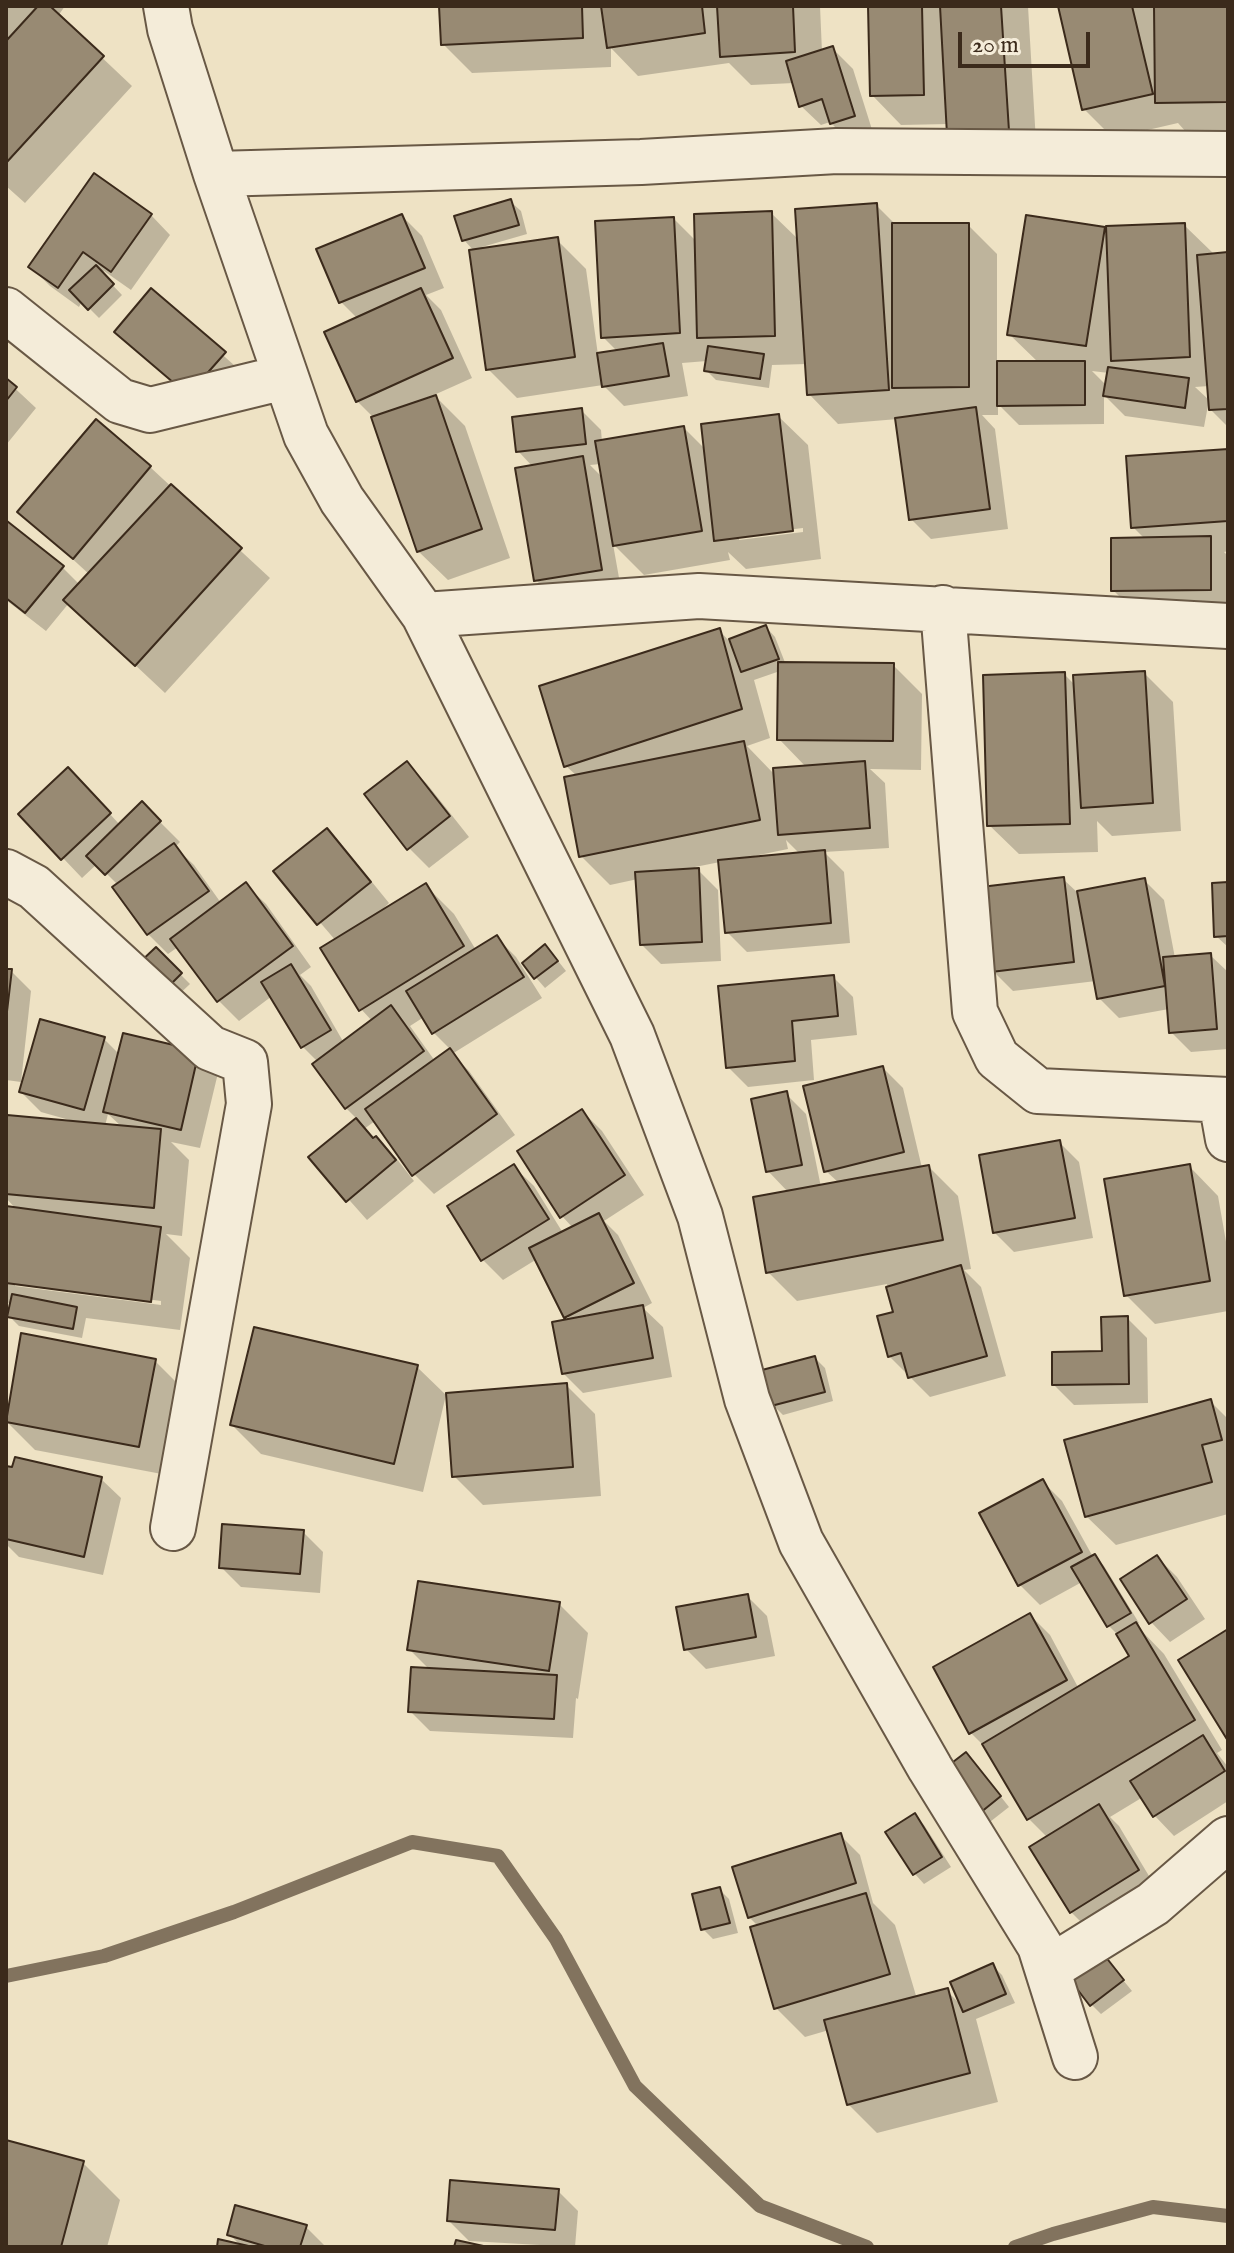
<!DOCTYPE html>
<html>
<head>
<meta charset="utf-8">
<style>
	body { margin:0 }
	#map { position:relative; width:1234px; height:2253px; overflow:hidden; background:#eee2c4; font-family:"IM FELL English",serif }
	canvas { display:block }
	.frame { position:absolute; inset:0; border:8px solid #3b2a1b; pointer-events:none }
	.scale { position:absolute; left:958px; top:32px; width:132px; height:36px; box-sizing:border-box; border:4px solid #3b2a1b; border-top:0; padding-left:10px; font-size:24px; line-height:28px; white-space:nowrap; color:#3b2a1b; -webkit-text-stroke:6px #f4ecd9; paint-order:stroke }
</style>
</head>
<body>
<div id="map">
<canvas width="1234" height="2253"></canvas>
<div class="frame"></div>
<div class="scale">20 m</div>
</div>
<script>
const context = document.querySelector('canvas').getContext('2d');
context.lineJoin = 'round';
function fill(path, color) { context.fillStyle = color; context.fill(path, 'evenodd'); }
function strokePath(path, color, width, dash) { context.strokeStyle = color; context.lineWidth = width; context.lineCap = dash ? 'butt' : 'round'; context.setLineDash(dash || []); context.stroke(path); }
fill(new Path2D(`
	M6,6H65L58,16L132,86L25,203L6,186Z
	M441,6H820L822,52L833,49L853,69L874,136L851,143L830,122L821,125L801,106L794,83L751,85L729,63L638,76L611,48V67L472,73L443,44Z
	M870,6H1028L1037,159L949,124L901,125L872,95Z
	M1060,6H1152L1156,10V6H1228V131L1186,132L1178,123L1113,138L1084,109Z
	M511,202L521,211L527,234L482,247V250L557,240L586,269L598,355L618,352L603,337L674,219L697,242L771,213L799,240L876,205L896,225H968L997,254V363H1039L1009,334L1104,229L1108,233L1184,225L1214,254H1228V427L1211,410L1209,386L1195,387L1209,400L1204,427L1125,416L1104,395V424L1019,425L998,404V415H982L995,429L1008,529L931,539L911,519L898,419L838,424L809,394L807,364L772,365L769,388L716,380L706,370L707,361L682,363L688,396L624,406L603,385L517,398L488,369L474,251L464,240ZM1092,371L1109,373L1107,386Z
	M151,215L170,235L131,290L104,271L102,274L122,295L99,318L82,301L79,307L50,286L31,267Z
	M402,216L422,236L444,288L426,295L441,310L472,378L434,395L465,426L510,558L448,580L418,551L373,417L357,401L358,319L341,302Z
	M151,291L244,374L209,414L117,332Z
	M6,380L36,408L6,445Z
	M581,410L601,430L602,442L684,428L706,450L778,416L808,445L821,559L746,569L728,552L730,560L644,575L613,544L621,589L555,600L536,580L533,467L518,451ZM601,464L604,479L590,465ZM803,528V532L739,540V536Z
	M1228,451V551L1224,552L1228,556V610H1133L1113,590L1145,539L1133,527Z
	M150,467L270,578L165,693L69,603L46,631L6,600L7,524L62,567L80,585L90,575L20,511Z
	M766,627L775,637L786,665H893L922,694L921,770L870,769L885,783L889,848L824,852L844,872L850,943L747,952L727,932L720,862L695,867L718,890L721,961L661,964L641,944L638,879L610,885L581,856L577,776L566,766L719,630L729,641ZM780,671L779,739L807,768L775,775L747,746L770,738L754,680ZM786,840L800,854L754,858V856L788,849Z
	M1144,673L1173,702L1181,831L1112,836L1097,821L1098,852L1019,854L989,825L1064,674L1075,685Z
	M407,764L427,784L469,837L429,868L409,848Z
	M87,789L120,825L142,804L180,842L175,847L194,865L221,903L246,885L266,904L311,967L300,975L311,986L344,1043L373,1022L361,1009L336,941L276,871L326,831L346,850L389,903L383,909L425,885L454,914L476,950L496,937L516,957L542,998L452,1054L469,1071L515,1135L434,1194L414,1174L375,1121L364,1129L396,1158L414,1181L367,1220L311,1157L357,1119L346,1108L318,1062L303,1047L272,996L239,1021L219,1001L178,947L168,954L148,934L118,885L97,864L82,878L63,858ZM424,1017L434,1033L451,1050L435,1061L410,1026Z
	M1063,879L1078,893L1144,880L1164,900L1175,958L1210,955L1228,972V1049L1191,1052L1171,1032L1169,1009L1119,1018L1099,998L1096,981L1013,991L993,971Z
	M1228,884V947L1216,936Z
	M156,950L190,984L173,1000Z
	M555,957L566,971L545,988L524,964Z
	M6,971H11L31,991L21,1082L6,1080Z
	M833,977L853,997L857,1035L811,1040L814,1080L748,1087L728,1067Z
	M124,1036L218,1073L200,1148L171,1142L189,1160L182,1236L166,1234L190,1258L180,1330L86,1318L82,1338L19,1326L9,1316L11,1306L6,1300V1208L17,1210L6,1198L8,1117L73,1123V1121L41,1112L21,1092L104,1039L120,1055ZM108,1114L122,1127L105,1126ZM15,1282L161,1301V1305L15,1286Z
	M883,1068L903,1088L922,1168L929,1167L958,1196L971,1269L964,1270L981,1287L1006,1376L930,1397L889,1356L895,1314L887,1284L797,1301L768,1272L789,1193L768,1171L786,1094L806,1114L821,1187L839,1183L826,1171Z
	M582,1111L602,1131L644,1195L604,1221L618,1235L652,1303L643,1308L663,1327L672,1377L583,1393L563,1373L570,1321L537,1259L503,1280L483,1260L450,1207L514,1167L534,1186L563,1233L573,1228L562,1216Z
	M1059,1142L1079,1162L1093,1238L1014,1252L994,1232Z
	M1189,1166L1218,1196L1228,1253V1311L1155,1324L1126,1295Z
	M1127,1318L1147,1338L1148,1403L1074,1405L1054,1385L1104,1352Z
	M23,1335L155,1361L184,1390L167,1475L35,1450L6,1421Z
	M815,1358L825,1368L833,1401L783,1415L773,1405Z
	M417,1367L446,1395L423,1492L261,1454L232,1425Z
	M566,1385L595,1414L601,1496L483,1505L454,1476Z
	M1210,1401L1228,1419V1514L1116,1545L1086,1516Z
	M6,1468L101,1479L121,1498L103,1575L19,1557L6,1544Z
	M1042,1481L1062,1501L1093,1557L1095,1556L1104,1566L1139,1623L1136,1625L1164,1654L1222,1750L1217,1753L1228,1767V1801L1174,1836L1155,1816L1143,1797L1110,1817L1119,1826L1158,1891L1091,1932L1071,1912L1048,1838L1029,1819L987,1749L971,1733L1030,1615L1050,1635L1079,1689L1132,1657L1119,1636L1109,1626L1082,1582L1040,1605L1020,1585Z
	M303,1532L323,1552L320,1593L241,1587L221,1567Z
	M1157,1557L1177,1577L1205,1619L1170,1642L1151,1622Z
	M747,1596L767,1616L775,1656L706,1669L686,1649Z
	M559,1604L588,1633L578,1699L576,1698L573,1738L430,1731L410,1711L430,1670L409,1649Z
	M975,1764L1009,1807L986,1825L976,1816Z
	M914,1815L924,1825L951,1867L924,1884L915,1874L888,1832Z
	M840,1835L860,1855L873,1903L895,1925L917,1999L947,1991L962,2006L993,1966L1002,1975L1015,2003L976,2019L998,2102L877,2133L848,2104L829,2030L805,2037L776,2008L759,1927L749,1917Z
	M719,1889L729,1899L738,1933L713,1939L703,1929Z
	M1105,1958L1132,1991L1101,2014L1092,2005Z
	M6,2143L83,2163L120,2200L107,2247H6Z
	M558,2191L578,2211L575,2247L469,2241L449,2221Z
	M306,2227L326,2247H219L241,2246L229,2234Z`), '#0003');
strokePath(new Path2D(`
	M6,1976L104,1956L234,1912L412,1842L498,1856L556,1939L635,2086L760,2206L867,2247
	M1015,2247L1053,2234L1153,2207L1228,2216`), '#82735e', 14);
const building = new Path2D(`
	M38,6H50L104,56L6,163V41Z
	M439,6H582L583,38L441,45Z
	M601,6H702L705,33L607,48Z
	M717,6H793L795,52L720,57Z
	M868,6H922L924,95L870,96Z
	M940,6H1001L1009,131L947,135Z
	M1058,6H1132L1153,94L1082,110Z
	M1154,6H1228V102L1155,103Z
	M833,46L855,116L830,124L822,99L799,107L786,61Z
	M94,173L152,214L111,272L83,252L58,288L28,267Z
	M511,199L519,225L462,241L454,216Z
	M877,203L889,390L807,395L795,209Z
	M772,211L775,336L697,338L694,214Z
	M402,214L425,268L339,303L316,249Z
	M1026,215L1105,227L1086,346L1007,335Z
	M674,217L680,333L601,338L595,221Z
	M892,223H969V387L892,388Z
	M1185,223L1190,357L1111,361L1106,226Z
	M558,237L575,357L486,370L469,250Z
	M1228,252V409L1209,410L1197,255Z
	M96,265L114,284L88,310L69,290Z
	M151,288L226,352L188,395L114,332Z
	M421,288L453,358L356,402L324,332Z
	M663,343L669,376L602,387L597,353Z
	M708,346L764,354L760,379L704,371Z
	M997,361H1085V405L997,406Z
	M1108,367L1189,378L1185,408L1103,396Z
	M6,378L17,387L6,401Z
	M436,395L482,529L417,552L371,417Z
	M976,407L990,509L909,520L895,418Z
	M582,408L586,444L516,452L512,417Z
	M779,414L793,531L714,541L701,424Z
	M96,419L151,466L73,559L17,512Z
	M684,426L702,531L613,546L595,441Z
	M1228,449V521L1131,528L1126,456Z
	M583,456L602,570L534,581L515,468Z
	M171,484L242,548L135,666L63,600Z
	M7,521L64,566L25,613L6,598Z
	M1211,536V590L1111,591V538Z
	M766,625L779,659L741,672L729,639Z
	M720,628L742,709L564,767L539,686Z
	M778,662L894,663L893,741L777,740Z
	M1145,671L1153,803L1081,808L1073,675Z
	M1065,672L1070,824L987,826L983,675Z
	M744,741L760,820L579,857L564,777Z
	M407,761L450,816L407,850L364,794Z
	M865,761L870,828L778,835L773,768Z
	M68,767L111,813L61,860L18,814Z
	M142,801L161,821L105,875L86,856Z
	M327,828L371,882L317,925L273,871Z
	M174,843L209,891L147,935L112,887Z
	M825,850L831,923L725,933L718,860Z
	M699,868L702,942L640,945L635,872Z
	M1064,877L1074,962L991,972L981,887Z
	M1145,878L1165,986L1097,999L1077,891Z
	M246,882L293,946L217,1002L170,939Z
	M1228,882V936L1214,937L1212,883Z
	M426,883L464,946L359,1011L320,948Z
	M497,935L524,977L432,1034L406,991Z
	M545,944L558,961L534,979L522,963Z
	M156,947L182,973L163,992L137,965Z
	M1211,953L1217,1029L1169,1033L1163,957Z
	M291,964L331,1030L301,1048L261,982Z
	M6,969H12L6,1020Z
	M834,975L838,1016L792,1021L795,1061L726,1068L718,986Z
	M391,1005L424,1051L345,1109L312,1064Z
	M40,1019L105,1037L84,1110L19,1092Z
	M123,1033L199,1051L181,1130L103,1112Z
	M450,1048L497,1114L412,1176L365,1109Z
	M883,1066L904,1152L824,1172L803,1086Z
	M787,1091L802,1165L766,1172L751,1099Z
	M582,1109L625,1175L560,1218L517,1151Z
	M7,1115L161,1129L154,1208L6,1194Z
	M356,1118L373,1138L376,1136L396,1160L346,1202L308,1157Z
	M1060,1140L1075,1218L993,1233L979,1155Z
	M514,1164L549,1219L481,1261L447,1206Z
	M1190,1164L1210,1281L1124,1296L1104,1179Z
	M929,1165L943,1240L766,1273L753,1197Z
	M6,1206L161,1227L151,1302L6,1283Z
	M599,1213L634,1283L564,1318L529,1248Z
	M961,1265L987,1356L908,1378L901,1353L888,1357L877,1316L893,1312L886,1287Z
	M12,1294L77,1307L73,1329L7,1317Z
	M643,1305L653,1358L562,1374L552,1322Z
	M1128,1316L1129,1384L1052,1385V1352L1102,1351L1101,1317Z
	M254,1327L418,1365L394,1464L230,1425Z
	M21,1333L156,1359L139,1447L6,1422Z
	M815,1356L825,1392L771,1406L762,1370Z
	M567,1383L573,1467L452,1477L446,1393Z
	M1211,1399L1222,1440L1202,1445L1212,1482L1085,1517L1064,1440Z
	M15,1457L102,1477L84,1557L6,1539V1466L12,1467Z
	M1043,1479L1082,1552L1018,1586L979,1513Z
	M222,1524L304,1530L300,1574L219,1568Z
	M1095,1554L1131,1613L1107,1627L1071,1567Z
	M1157,1555L1187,1599L1149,1624L1120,1579Z
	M418,1581L560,1602L549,1671L407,1650Z
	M748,1594L756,1637L684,1650L676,1607Z
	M1030,1613L1067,1680L969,1734L933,1667Z
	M1136,1622L1195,1720L1027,1820L982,1744L1129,1656L1116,1634Z
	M1228,1629V1741L1178,1660Z
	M411,1667L557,1675L554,1719L408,1712Z
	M1203,1735L1225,1771L1153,1817L1130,1781Z
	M966,1752L1001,1796L975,1817L940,1772Z
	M1099,1804L1139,1870L1070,1913L1029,1847Z
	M915,1813L942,1857L913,1875L885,1832Z
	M841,1833L856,1883L748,1918L732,1867Z
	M720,1887L730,1923L701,1930L692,1894Z
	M866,1893L890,1974L774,2009L750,1927Z
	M1105,1956L1124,1980L1090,2006L1071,1981Z
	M993,1963L1006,1994L963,2012L950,1982Z
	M948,1988L970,2073L847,2105L824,2020Z
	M6,2140L84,2161L61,2247H6Z
	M450,2180L559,2189L555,2230L447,2221Z
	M235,2205L307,2225L300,2247H268L227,2235Z
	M218,2239L253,2247H217Z
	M456,2240L488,2247H454Z`);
fill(building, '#988a73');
strokePath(building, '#3b2a1b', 2);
const minor = new Path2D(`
	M166,6L170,29L216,174L306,435L342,500L424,615L632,1035L700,1216L747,1399L801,1542L930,1768L1040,1946L1075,2057
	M216,174L641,162L837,151L1228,154
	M6,310L120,401L150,410L285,377
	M943,608L975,1012L997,1058L1038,1091L1228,1100
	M424,615L699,596L1228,626
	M6,872L34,887L210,1048L245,1062L249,1104L173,1528
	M1221,1100L1228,1139
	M1048,1969L1153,1904L1228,1839`);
strokePath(minor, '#685845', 48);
strokePath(minor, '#f4ecd9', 44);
</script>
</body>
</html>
